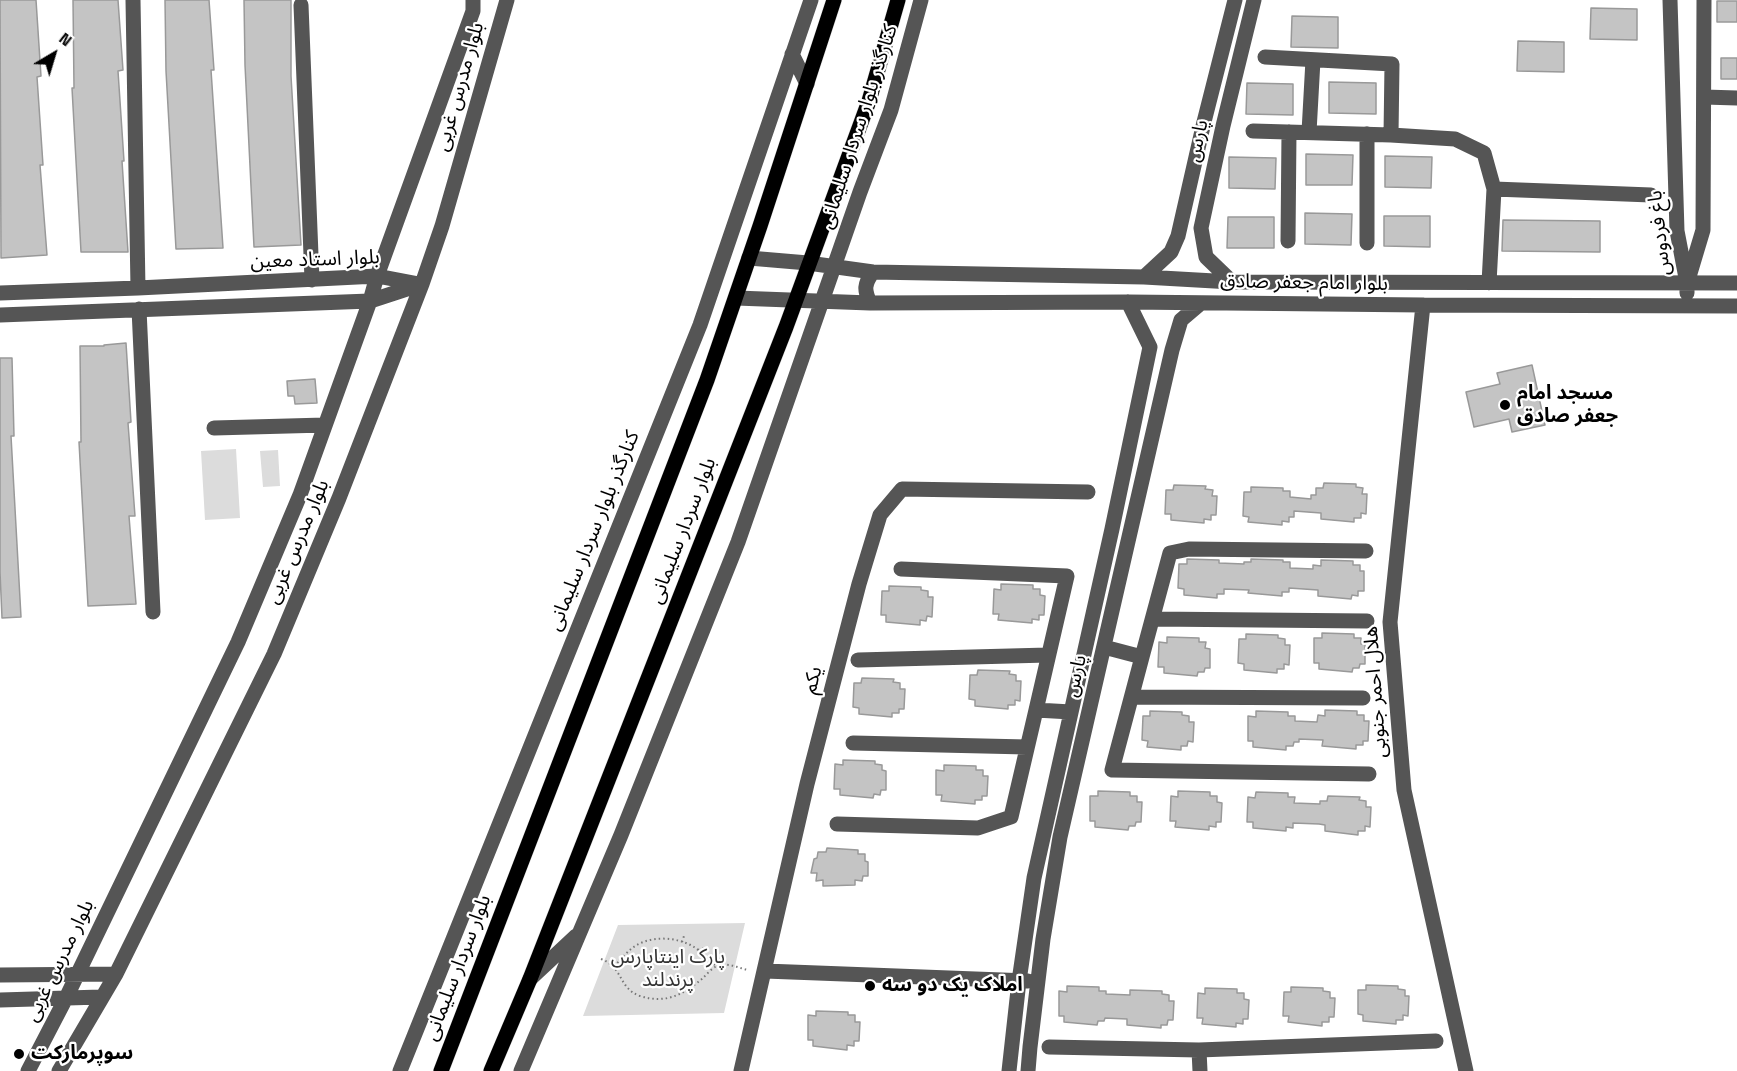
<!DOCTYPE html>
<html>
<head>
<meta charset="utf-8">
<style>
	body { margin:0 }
	#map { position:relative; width:1737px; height:1071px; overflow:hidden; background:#fff; font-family:"Space Grotesk",sans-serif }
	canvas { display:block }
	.north { position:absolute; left:24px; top:24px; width:60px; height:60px; -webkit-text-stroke:4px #fff; paint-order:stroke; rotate:38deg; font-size:16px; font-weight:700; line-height:24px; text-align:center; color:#000 }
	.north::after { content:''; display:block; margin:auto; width:21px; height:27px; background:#000; clip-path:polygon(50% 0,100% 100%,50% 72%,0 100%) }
</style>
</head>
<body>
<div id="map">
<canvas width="1737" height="1071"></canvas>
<div class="north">N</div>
</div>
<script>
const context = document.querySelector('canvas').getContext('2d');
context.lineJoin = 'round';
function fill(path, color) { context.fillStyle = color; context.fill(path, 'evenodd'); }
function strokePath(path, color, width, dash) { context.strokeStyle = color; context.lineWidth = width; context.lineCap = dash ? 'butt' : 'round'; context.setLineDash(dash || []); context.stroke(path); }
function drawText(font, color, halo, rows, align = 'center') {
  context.font = font + ' "Space Grotesk","Noto Sans Arabic",sans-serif'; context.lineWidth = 4.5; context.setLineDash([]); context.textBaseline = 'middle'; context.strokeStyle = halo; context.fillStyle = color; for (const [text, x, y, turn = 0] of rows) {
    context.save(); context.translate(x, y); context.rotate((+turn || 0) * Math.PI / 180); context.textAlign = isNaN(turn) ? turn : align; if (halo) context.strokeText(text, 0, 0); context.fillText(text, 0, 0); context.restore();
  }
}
fill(new Path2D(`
	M236,449L240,518L205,520L201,451Z
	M278,450L280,486L263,487L260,451Z
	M745,923L724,1013L583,1016L618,925Z`), '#dcdcdc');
const building = new Path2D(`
	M0,0H36L41,76L37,77L43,165H40L47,255L1,258Z
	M73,0H118L123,70L118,71L124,161H122L128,252H81L72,88H74Z
	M165,0H209L214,70H211L223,248L176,249L166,71Z
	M244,0H291V76L301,245L254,247L245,65Z
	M1717,1H1737V22H1717Z
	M1591,8L1637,9V40L1590,39Z
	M1292,16L1338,17V48L1291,47Z
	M1518,41L1564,42V72L1517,71Z
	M1721,58H1737V79H1721Z
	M1329,82L1376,83V114L1329,113Z
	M1247,83L1293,84V115L1246,114Z
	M1306,154L1353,155L1352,185H1306Z
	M1385,156L1432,157L1431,188L1385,187Z
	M1229,157L1276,158L1275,189L1229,188Z
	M1305,213L1352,214L1351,245L1305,244Z
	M1384,216H1430V247L1384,246Z
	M1228,217H1274V248H1227Z
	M1503,220L1600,221V252L1502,251Z
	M126,343L131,422L128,423L135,516H129L136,604L88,606L79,442H81L80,346H104V345Z
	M0,358H12L14,436H11L21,617L2,618L0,572Z
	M1532,365L1545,425L1512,432L1509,419L1474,427L1466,392L1500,384L1497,373Z
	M315,379L317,403L295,404L294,396H288L287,381Z
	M1324,483L1356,484V487L1363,488L1362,494H1367L1366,514L1361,513V518H1354V522L1321,519V513L1294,511V517H1289V522L1282,521V525L1248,522L1249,517L1243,516L1244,492H1251V487L1283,488V491H1290V497L1311,499V495H1316V488H1323Z
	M1174,485L1206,486L1205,489L1213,490L1212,496H1217L1216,515H1211V520L1204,519V523L1171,520V514H1165L1166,490H1173Z
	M1187,559L1219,560V563L1244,564V562H1251V559L1283,560V562H1290V568L1313,569V565L1321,566V560L1353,561V565H1360V571H1364V591H1358V596L1352,595L1351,599L1318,596V590L1289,588V592H1282V596L1248,593L1249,590L1224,589V594H1217V598L1184,595V589L1178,588L1179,564H1187Z
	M1001,584L1033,585V589H1040V595L1045,596L1044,615H1039V620L1032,619V623L998,620L999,614H993L994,589L1001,590Z
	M889,586L921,587V590L928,591V597H933L932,617L927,616L926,621L920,620V625L886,622V615H881L882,591H889Z
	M1322,633L1354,634V638H1361V644H1365V664H1360L1359,668H1353L1352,672L1319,669V663H1314V638H1322Z
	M1246,634L1278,635V638L1285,639V645H1290L1289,665L1284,664V669H1277V673L1244,670V664L1238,663L1239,639H1246Z
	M1167,637L1199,638V642H1206L1205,648L1210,649V668H1205L1204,672H1198L1197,676L1164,673V667H1158L1159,642L1167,643Z
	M978,670L1010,671L1009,674L1016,675V681H1021L1020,701L1015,700V705H1008V709L975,706V700L969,699L970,675H977Z
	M862,678L894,679L893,682L900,683V689H905L904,709H899V713H892V717L859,714V708L853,707L854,683H861Z
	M1325,710L1357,711V715H1364V721H1369L1368,741H1363V745H1356V749L1322,746L1323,740L1299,739V742H1294L1293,746H1286V750L1253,747V741H1248V716L1256,717V711L1288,712V716H1295V721L1317,722L1318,715L1325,716Z
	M1150,711L1182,712V715L1189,716V722H1194L1193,742L1188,741L1187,746H1181V750L1147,747L1148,741L1142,740L1143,716H1150Z
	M843,760L875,761V764L882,765V770L886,771V790H881L880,795L874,794L873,798L840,795V789H834L835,764L843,765Z
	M944,765L976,766V770H983V776H988L987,796H982V800H975V804L941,801L942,795H936V770L944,771Z
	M1098,791L1130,792V796H1137V802H1142L1141,822H1136L1135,826H1129L1128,830L1095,827V821H1090V796H1098Z
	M1178,791L1210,792V796H1217V802L1222,803L1221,822H1216V827L1209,826V830L1175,827L1176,821H1170L1171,796L1178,797Z
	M1256,792L1288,793V797H1295L1294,803L1320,804V801H1327L1328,796L1360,797L1359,800L1366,801V807H1371L1370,827L1365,826V831H1358V835L1325,831V825L1319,824L1293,823V828L1286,827V831L1253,828V822H1247L1248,797L1255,798Z
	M827,848L858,850V854H865V861L868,862V876H863L862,881L855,880V885L823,886V880L816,881L817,873H811L814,859L817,858L818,852H826Z
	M1366,985L1398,986V989L1405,990V996H1409L1408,1016L1403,1015V1020H1396V1024L1363,1021V1015L1358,1014V990H1366Z
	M1067,986L1099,987V991H1106V994L1130,995V990L1162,991V994L1169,995V1001H1174L1173,1020H1168L1167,1025H1161V1028L1127,1025V1019L1105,1018L1104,1021H1098L1097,1025L1064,1022V1016H1059V991L1067,992Z
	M1291,987L1323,988V991L1330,992V998H1335L1334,1017H1329V1022H1322V1026L1288,1022L1289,1016H1283L1284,992H1291Z
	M1205,988L1237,989V993H1244V999L1249,1000L1248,1019H1243V1024L1236,1023V1027L1202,1024L1203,1018H1197L1198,993L1205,994Z
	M816,1011L848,1012V1015H855V1022H860L859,1041H854V1046L847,1045V1050L813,1046V1040H808V1015L816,1016Z`);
fill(building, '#c4c4c4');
strokePath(building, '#999', 1.5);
const major = new Path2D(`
	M441,1071L707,380L760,226L834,0
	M491,1071L530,979L786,327L869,101L898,0`);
strokePath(major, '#dbdbdb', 16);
strokePath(new Path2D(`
	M682,942L684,936
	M698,950L707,947
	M601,959C624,968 618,988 640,996C666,1004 683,995 703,978C707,974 712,968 717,966C728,962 738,968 748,970
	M614,966C620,961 625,954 631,949C648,935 676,936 694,947C702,952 709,960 716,966`), '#777', 2, [1.5, 3]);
strokePath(new Path2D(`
	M133,0L138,288
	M1670,0L1677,231L1687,283V293
	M301,5L312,280
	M792,54L807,84
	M1265,57L1392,64L1391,135
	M1704,97L1737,98
	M1253,131L1391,135L1455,139L1484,153L1494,189L1489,283
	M1309,132L1313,60
	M1367,134V243
	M1494,189L1651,195
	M1288,241L1289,132
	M749,258L808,263L873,272L1144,277L1232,282L1737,283
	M1144,277L1171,252L1178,236L1204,122L1235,0
	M1688,280L1703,230L1704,0
	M1232,282L1206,257L1201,228L1223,126L1254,0
	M0,293L138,288L377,276L419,284
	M736,298L870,303L1128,302L1423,305L1737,306
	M870,303C864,290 864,284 873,272
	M1423,305L1390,622L1404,790L1466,1071
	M139,309L153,612
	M0,315L370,301L422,284
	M214,428L325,425
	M901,569L1067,576L1036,710
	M1153,619L1367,621
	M1104,647L1142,657L1170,553L1189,549L1366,551
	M1142,657L1112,770L1369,774
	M858,660L1048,655
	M1132,697L1363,698
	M853,743L1027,747
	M837,824L978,828L1011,817L1036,710L1071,712
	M765,971L1028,981
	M0,975L116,974
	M530,979L576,936
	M0,1000L101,997
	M1049,1047L1199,1050
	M28,1071L66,998L238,642L300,495L370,301L377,276L473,11V0
	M59,1071L116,974L274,654L339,498L422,284L442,226L507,0
	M400,1071L700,325L811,0
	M521,1071L621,835L738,542L860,192L891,110L921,0
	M741,1071L807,784L859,584L880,515L902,489L1088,492
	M1009,1071L1019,981L1034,878L1112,529L1150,347L1128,302
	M1028,1071L1030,1047L1043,939L1060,837L1172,350L1181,320L1201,303
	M1200,1071L1199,1050L1436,1041`), '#555', 15);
strokePath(major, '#000', 15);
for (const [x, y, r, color] of [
	[1505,405,6,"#000"],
	[870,986,6,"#000"],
	[19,1054,6,"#000"]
]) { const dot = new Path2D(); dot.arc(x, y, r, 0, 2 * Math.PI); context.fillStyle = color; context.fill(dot); strokePath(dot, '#fff', 2); }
drawText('20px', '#000', '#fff', [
	["بلوار مدرس غربی",460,87,-74],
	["کنارگذر بلوار سردار سلیمانی",859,127,-72],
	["پارس",1198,141,-78],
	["باغ فردوس",1660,233,-96],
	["بلوار استاد معین",315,260,-2],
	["بلوار امام جعفر صادق",1304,283,1],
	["کنارگذر بلوار سردار سلیمانی",594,531,-68],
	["بلوار سردار سلیمانی",683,531,-69],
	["بلوار مدرس غربی",298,542,-67],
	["پارس",1076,676,-77],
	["یکم",813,680,-75],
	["هلال احمر جنوبی",1376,692,-94],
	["بلوار مدرس غربی",60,961,-64],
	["بلوار سردار سلیمانی",458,968,-69]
]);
drawText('bold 20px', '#000', '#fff', [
	["مسجد امام",1517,394],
	["جعفر صادق",1517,417],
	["املاک یک دو سه",882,986],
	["سوپرمارکت",31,1054]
], 'left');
drawText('20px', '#333', '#fff', [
	["پارک اینتاپارس",668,958],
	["پرندلند",668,981]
]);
</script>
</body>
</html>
